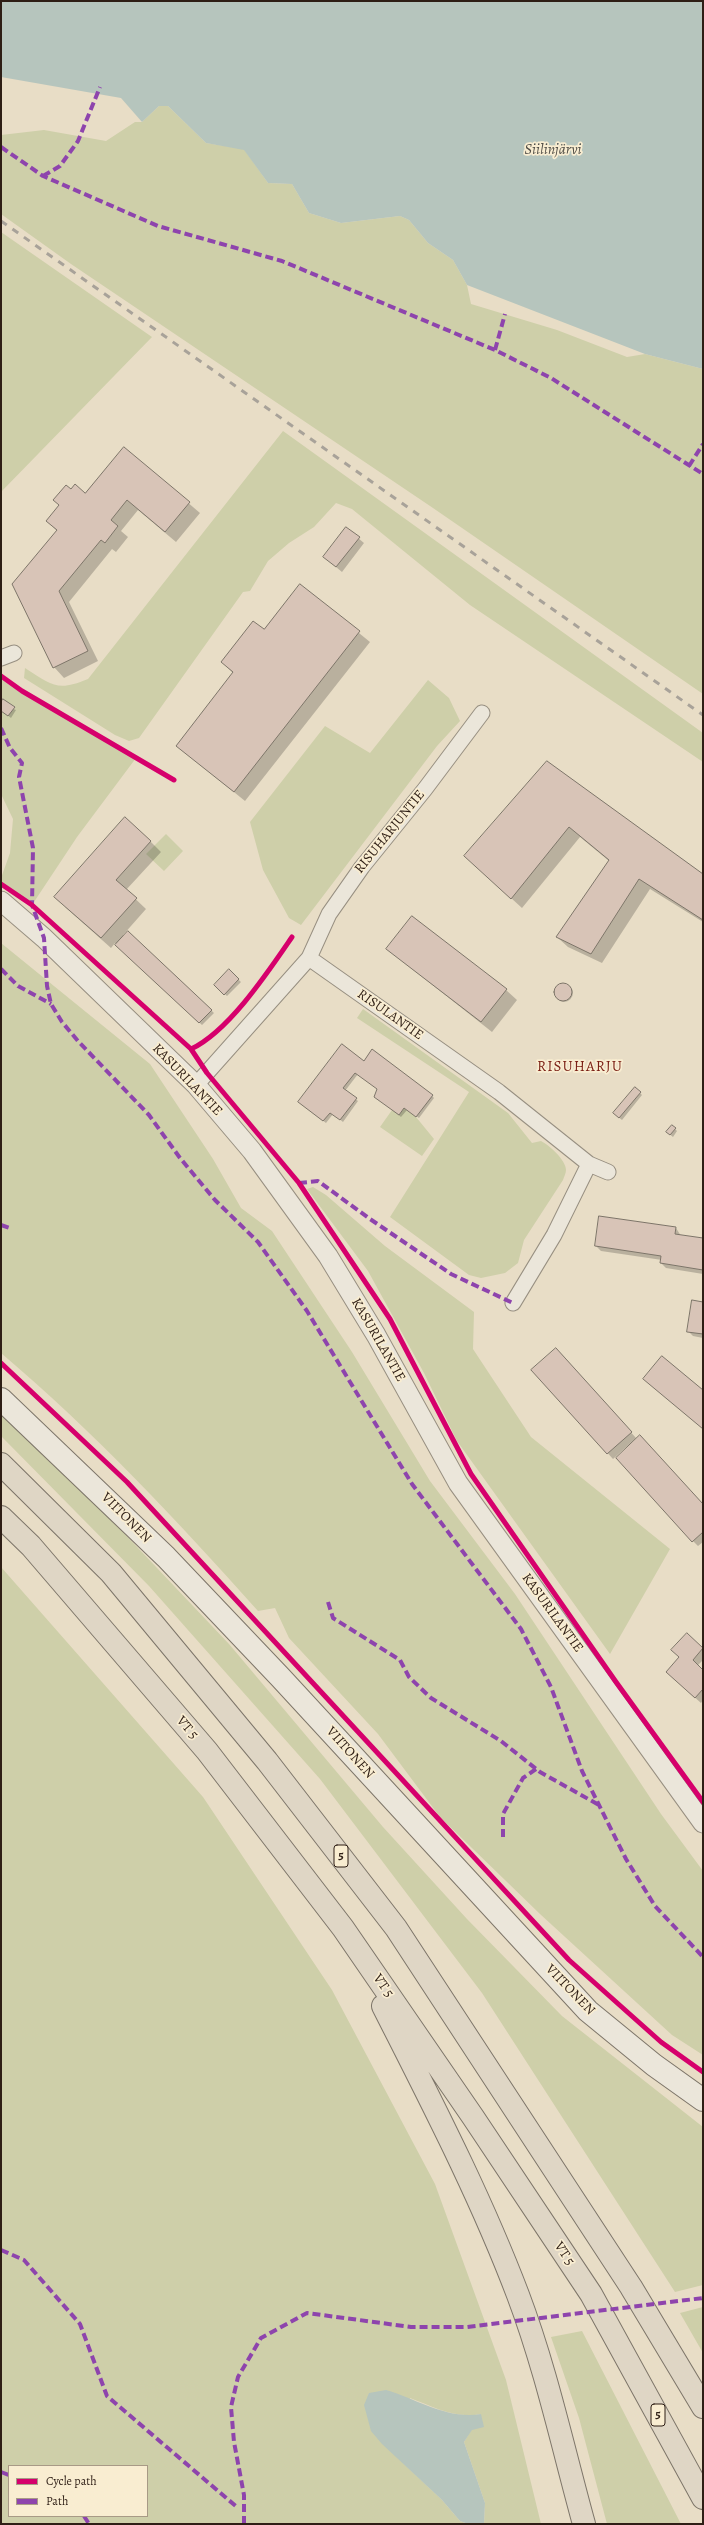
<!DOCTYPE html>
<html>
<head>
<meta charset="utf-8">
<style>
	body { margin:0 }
	#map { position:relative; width:704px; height:2525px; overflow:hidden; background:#e8ddc6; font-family:Alegreya,serif }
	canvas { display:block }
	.frame { position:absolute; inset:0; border:2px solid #2e1e15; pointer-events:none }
	.legend { position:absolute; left:8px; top:2465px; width:140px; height:52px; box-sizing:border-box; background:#f9edd1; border:1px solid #a89a86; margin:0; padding:5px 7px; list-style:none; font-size:12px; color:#2e1e15 }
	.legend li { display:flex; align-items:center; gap:8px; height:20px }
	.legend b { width:20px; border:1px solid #a89a86 }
</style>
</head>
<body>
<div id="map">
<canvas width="704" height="2525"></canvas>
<div class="frame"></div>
<ul class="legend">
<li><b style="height:5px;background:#d6006c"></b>Cycle path</li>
<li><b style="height:5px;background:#8e44ad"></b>Path</li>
</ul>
</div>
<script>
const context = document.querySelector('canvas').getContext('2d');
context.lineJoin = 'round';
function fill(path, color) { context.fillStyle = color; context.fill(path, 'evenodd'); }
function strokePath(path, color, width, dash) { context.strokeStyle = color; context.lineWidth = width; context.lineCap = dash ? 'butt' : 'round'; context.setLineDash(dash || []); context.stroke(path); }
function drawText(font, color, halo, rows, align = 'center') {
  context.font = font + ' Alegreya,serif'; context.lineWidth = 3.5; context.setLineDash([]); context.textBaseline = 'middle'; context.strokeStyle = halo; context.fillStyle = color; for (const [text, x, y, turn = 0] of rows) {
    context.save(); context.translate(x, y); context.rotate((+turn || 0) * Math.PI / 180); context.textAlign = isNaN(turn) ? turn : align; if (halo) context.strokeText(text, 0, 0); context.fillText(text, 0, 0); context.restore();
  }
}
fill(new Path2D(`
	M159,106H168L206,143L244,149L268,183L292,184L309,213L341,223L400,216L409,220L428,243L453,260L467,285L471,304L557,330L627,357L645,354L703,369V694L433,508L71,264L1,214V135L44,130L106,141L135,122H142Z
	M1,232L152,337L1,492Z
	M283,431L703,733V762L470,605L352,509L336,503L314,527L289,543L268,561L250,591L243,592L139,738L129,741L115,735L24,678L25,668C52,685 57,692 88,679Z
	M1,676L22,691L136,758L77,837L32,905L1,886V878L10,853L13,819L1,794Z
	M428,680L449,698L460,721L437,746L301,925L289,918L263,870L250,822L325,726L370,753Z
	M166,834L183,851L164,871L146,854Z
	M1,943L150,1064L213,1159L241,1208L272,1231L352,1352L430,1481L515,1594L661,1814L703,1871V2055L672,2035L540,1914L440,1817L378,1734L289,1638L275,1608L258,1611C177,1520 94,1432 1,1353Z
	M363,1009L508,1113L532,1143L541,1141C549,1145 566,1160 566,1170C566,1173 564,1177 563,1180L524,1240L518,1263L505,1273L481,1278L469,1275L390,1217L469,1092L357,1018Z
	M404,1108L416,1117L434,1139L422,1156L380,1127L392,1110L399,1115Z
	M313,1187L326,1195L385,1246L474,1312L473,1349L531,1437L670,1549L610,1654L457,1441L424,1373L368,1271L307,1189Z
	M1,1413L67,1473L229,1644L383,1827L467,1919L562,2016L703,2127V2285L675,2292L482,1993L320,1779L149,1586L1,1436Z
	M1,1567L203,1797L332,1990L435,2184L506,2380L541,2524H484L485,2503L464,2442L481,2414C455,2419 434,2407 410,2398L403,2463L442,2500L460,2521L468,2524H1ZM9,2466H147V2516H9Z
	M703,2307V2353L680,2313Z
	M582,2331L681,2524H607L579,2418L551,2337Z`), '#cecfa9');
fill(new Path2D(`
	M1,1H703V369L645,354L467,285L453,260L428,243L409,220L400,216L341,223L309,213L292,184L268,183L244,150L206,143L168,106H159L142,122L121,98L1,77Z
	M386,2390C417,2399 448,2420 481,2414L484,2427L472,2430L464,2442L485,2503L484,2524H468L460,2521L442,2500L382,2444L371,2431L364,2405L369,2393Z`), '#b6c5bd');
fill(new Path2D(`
	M124,448L200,513L176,542L138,510L121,531L128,537L116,552L112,549L69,602L98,661L64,678L54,667L57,531L47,521L71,490L85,494Z
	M346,528L364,543L342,572L324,557Z
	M300,585L370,642L245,801L177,746L234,674L222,662L264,631Z
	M1,704L16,710L11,718L1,710Z
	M547,762L703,875V922L650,889L602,963L568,947L557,937L609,861L580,837L522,908L476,866Z
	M150,841L161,852L126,890L146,909L123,935L124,936L128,932L214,1013L202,1025L115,943L111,948L65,907Z
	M387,949L506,990L517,1000L492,1032Z
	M229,971L241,982L227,996L215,985Z
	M555 993a9 9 0 1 1 18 0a9 9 0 1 1-18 0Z
	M364,1062L432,1096L434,1098L419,1118L407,1110L401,1117L378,1099V1089L358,1074L345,1091L358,1101L343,1122L333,1114L326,1123L301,1104Z
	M640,1093L642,1095L622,1120L617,1116Z
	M675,1129L677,1131L673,1137L667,1132Z
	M676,1228L681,1236L703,1239V1274L666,1268L661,1263L662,1260L601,1251L596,1246Z
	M703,1303V1338L693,1336L688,1331Z
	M561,1354L636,1438L613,1459L532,1370Z
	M703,1505V1542L698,1546L693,1541Z
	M687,1634L703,1649V1660L697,1666L703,1671V1700L701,1703L672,1677Z`), '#0003');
const building = new Path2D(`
	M124,447L190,502L165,532L127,500L111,520L118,526L105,543L101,540L59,591L88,651L53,668L12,584L57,530L46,521L59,505L53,500L66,485L71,489L75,484L85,493Z
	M346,527L360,537L336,567L323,557Z
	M300,584L360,631L234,792L176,746L233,672L221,662L253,621L264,629Z
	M3,699L15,707L8,716L1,711V702Z
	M547,761L703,874V920L639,879L591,954L556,937L609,860L569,827L511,899L464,856Z
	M125,817L151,841L116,880L137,898L101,938L54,897Z
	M412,916L507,989L481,1022L386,949Z
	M128,931L212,1010L199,1023L115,945Z
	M229,969L239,979L224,995L214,985Z
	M554 992a9 9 0 1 1 18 0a9 9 0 1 1-18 0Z
	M342,1044L364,1061L372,1049L433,1095L416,1117L404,1108L399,1115L374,1097L377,1089L355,1073L343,1088L357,1098L340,1120L330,1113L323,1121L298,1102Z
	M635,1087L641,1092L619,1118L613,1113Z
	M672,1125L676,1128L670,1135L666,1132Z
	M599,1216L676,1227L675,1234L703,1238V1270L660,1263L661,1256L595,1246Z
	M692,1300L703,1302V1334L687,1332Z
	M556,1348L632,1432L607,1454L531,1370Z
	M662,1356L703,1390V1429L643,1379Z
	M640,1435L703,1504V1532L692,1542L616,1458Z
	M687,1633L703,1648L693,1660L703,1670V1689L695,1698L666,1672L679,1657L671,1650Z`);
fill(building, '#d8c4b7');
strokePath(building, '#7d7569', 1);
const minor = new Path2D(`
	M1,658L14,653
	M309,958L329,914L362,867L425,789L482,713
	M196,1085L309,958L499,1092L589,1164L608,1172
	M513,1303L554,1235L589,1164`);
const tertiary = new Path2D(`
	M1,901L44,938L196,1085L252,1151L328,1256L376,1335L458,1483L703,1823`);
const secondary = new Path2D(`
	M1,1399L166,1557L281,1678L588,2011L654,2065L703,2100`);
const motorway = new Path2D(`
	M1,1464L111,1573L267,1761L396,1928L631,2287L703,2407
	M1,1517L31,1546L207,1751L343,1928L473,2117L591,2294L703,2498
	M383,2006C431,2101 480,2195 518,2295C546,2369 563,2448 584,2524`);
strokePath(minor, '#978f81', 17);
strokePath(tertiary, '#978f81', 21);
strokePath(secondary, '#7d7569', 24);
strokePath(motorway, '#7d7569', 24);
strokePath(minor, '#ebe6da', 15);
strokePath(tertiary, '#ebe6da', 19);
strokePath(secondary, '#ebe6da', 22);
strokePath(motorway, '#dfd6c5', 22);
strokePath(new Path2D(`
	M1,221L703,715`), '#a8a299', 3, [7, 7]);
strokePath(new Path2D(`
	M1,147L43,176L158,226L282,261L495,350L551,378L703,474
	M43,176L60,166L78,141L100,87
	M495,350L505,314
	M689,466L703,444
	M1,728L10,748L22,763L19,777L33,848L32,905L44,938L47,986L51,1004L62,1022L78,1041L149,1115L180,1158L215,1200L258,1242L307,1311L412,1484L521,1629L551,1687L582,1771L626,1859L655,1906L703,1957
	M1,969L18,986L51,1004
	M299,1183L318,1181L370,1219L451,1274L513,1303
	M1,1225L10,1228
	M328,1602L333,1618L400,1660L409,1677L431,1698L501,1741L540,1772L599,1805
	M503,1837V1814L523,1778L536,1769
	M1,2250L24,2260L80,2324L107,2396L238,2508
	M1,2472L9,2475
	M84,2516L89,2524
	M244,2524V2495L234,2442L231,2407L238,2377L261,2338L307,2313L411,2327H467L703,2298`), '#8e44ad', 4, [8, 4]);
strokePath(new Path2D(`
	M1,676L22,691L174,780
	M1,884L32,905L191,1049L207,1073L299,1183L390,1319L471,1474L616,1682L703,1802
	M191,1049C229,1031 268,972 292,937
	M1,1363L127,1482L569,1960L661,2042L703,2072`), '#d6006c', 5);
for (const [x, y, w] of [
	[341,1856,14],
	[658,2415,14]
]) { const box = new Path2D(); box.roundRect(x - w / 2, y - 11, w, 22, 3); context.fillStyle = '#f9edd1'; context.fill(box); strokePath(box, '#2e1e15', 1); }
drawText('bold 13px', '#2e1e15', null, [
	["5",341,1856],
	["5",658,2415]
]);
drawText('14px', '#2e1e15', '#f9edd1', [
	["RISUHARJUNTIE",390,832,-51],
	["RISULANTIE",390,1015,35],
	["KASURILANTIE",187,1080,46],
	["KASURILANTIE",378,1340,60],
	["VIITONEN",126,1518,45],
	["KASURILANTIE",552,1613,54],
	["VT 5",187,1728,49],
	["VIITONEN",350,1753,48],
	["VT 5",383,1986,55],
	["VIITONEN",570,1990,46],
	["VT 5",564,2254,56]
]);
drawText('italic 15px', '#504d46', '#f9edd1', [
	["Siilinjärvi",553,150]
]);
context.letterSpacing = '1px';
drawText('15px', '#7a1f14', '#f9edd1', [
	["RISUHARJU",580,1067]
]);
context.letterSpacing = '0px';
</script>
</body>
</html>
